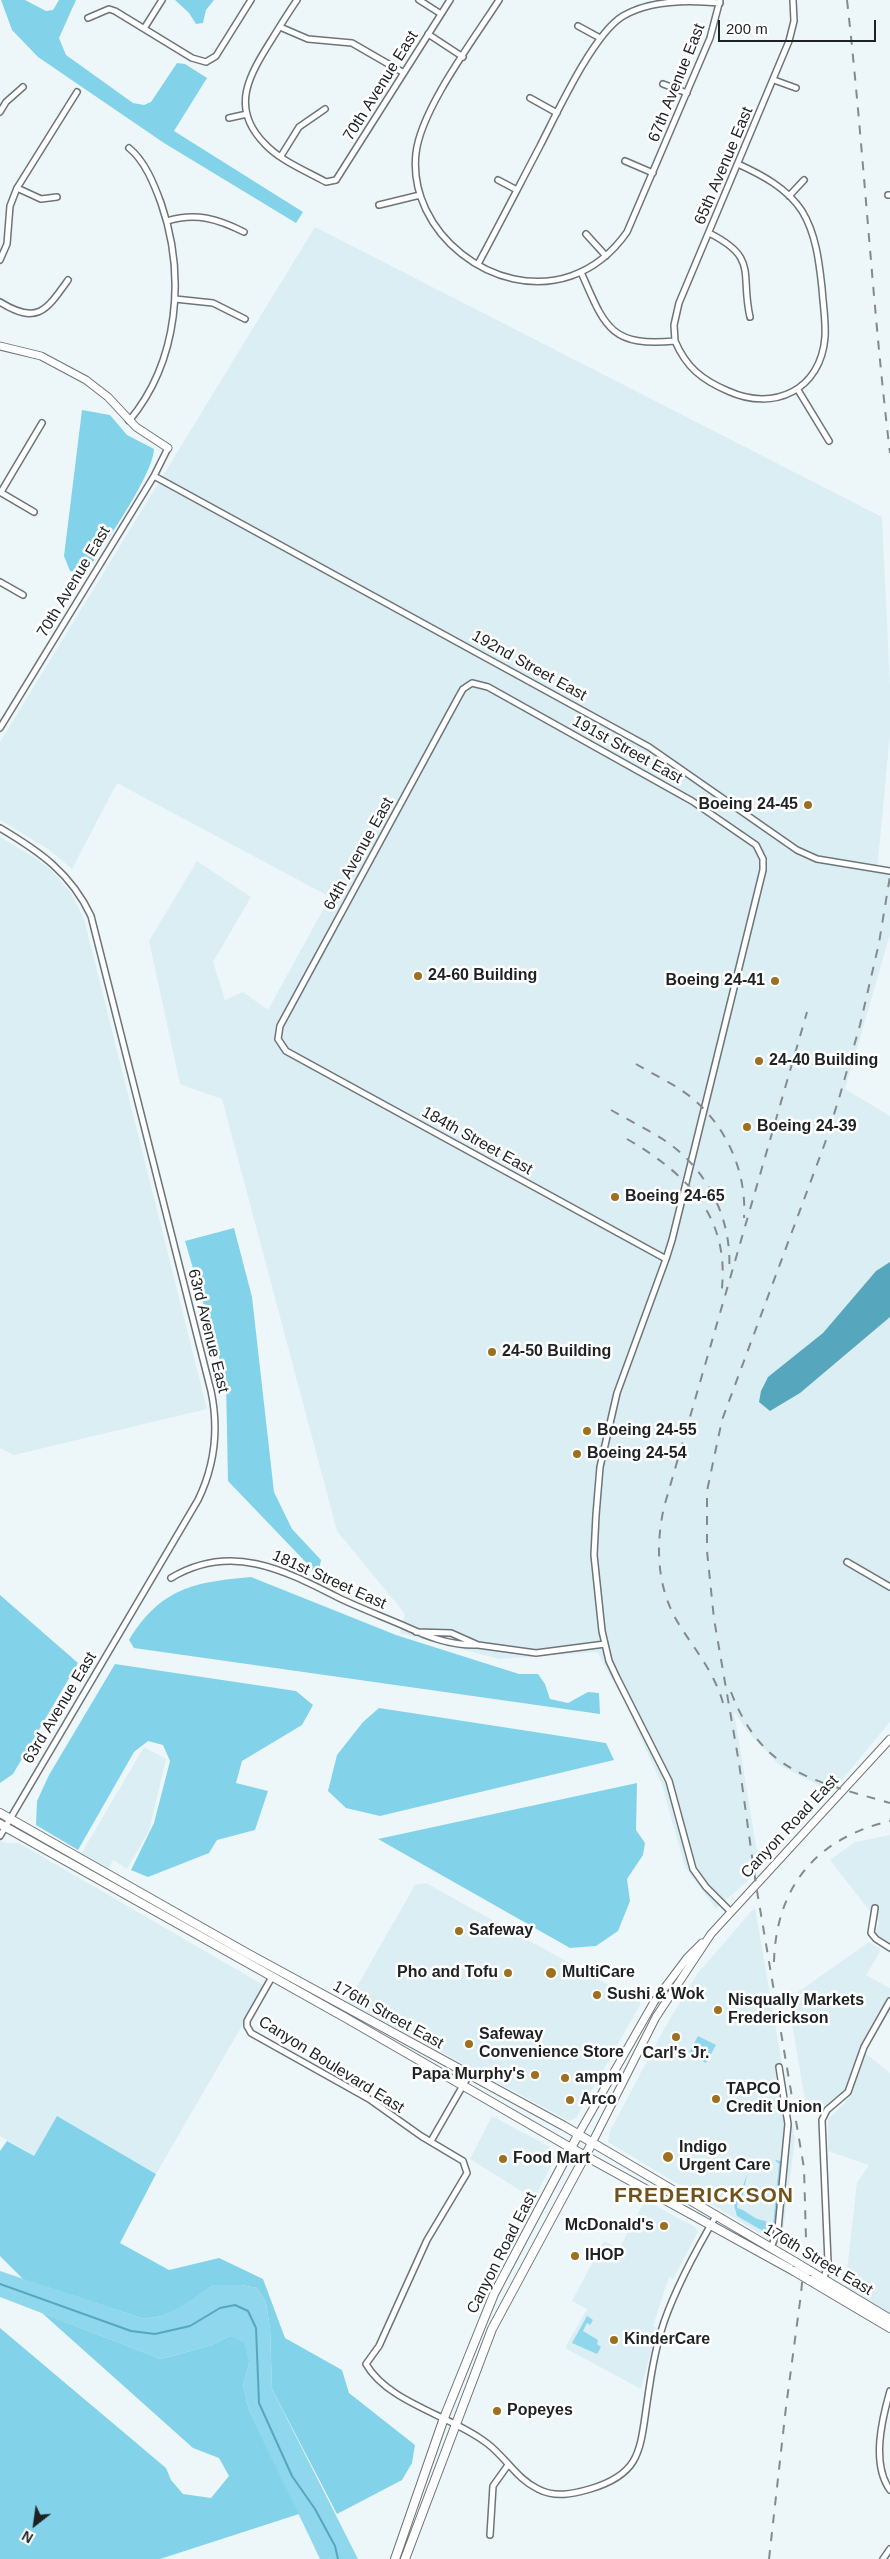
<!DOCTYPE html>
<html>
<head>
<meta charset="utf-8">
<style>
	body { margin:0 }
	#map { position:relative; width:890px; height:2559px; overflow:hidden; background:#edf7fa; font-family:Helvetica,sans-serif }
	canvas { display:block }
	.north { position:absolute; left:10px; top:2499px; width:50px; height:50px; -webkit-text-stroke:4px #fff; paint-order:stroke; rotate:210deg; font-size:14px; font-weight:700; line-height:20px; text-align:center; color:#1e2223 }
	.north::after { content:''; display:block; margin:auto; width:18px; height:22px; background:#1e2223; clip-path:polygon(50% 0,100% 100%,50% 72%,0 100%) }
	.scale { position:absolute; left:718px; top:20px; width:158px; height:22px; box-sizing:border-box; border:2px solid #1e2223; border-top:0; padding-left:6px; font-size:15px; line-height:18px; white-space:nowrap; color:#1e2223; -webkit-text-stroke:4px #fff; paint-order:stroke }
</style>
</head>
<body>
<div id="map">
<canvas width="890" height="2559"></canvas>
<div class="north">N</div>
<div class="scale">200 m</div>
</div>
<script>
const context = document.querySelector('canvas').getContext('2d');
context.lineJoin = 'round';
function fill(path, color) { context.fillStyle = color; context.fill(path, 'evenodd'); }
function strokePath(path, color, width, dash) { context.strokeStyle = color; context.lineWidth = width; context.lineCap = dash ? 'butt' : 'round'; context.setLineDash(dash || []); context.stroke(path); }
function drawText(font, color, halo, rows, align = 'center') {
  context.font = font + ' Helvetica,sans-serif'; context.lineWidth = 5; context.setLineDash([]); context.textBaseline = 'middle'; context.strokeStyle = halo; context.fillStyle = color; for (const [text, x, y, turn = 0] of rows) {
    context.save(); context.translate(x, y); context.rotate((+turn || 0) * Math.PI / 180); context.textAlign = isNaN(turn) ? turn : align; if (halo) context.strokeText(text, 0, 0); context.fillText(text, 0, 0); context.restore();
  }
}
fill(new Path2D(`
	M315,227L882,517L890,687V734L877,871L890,873V935L845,1089L890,1116V1722L832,1792L779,1765L748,1732L734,1712L760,1870L716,1909L685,1867L662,1785L625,1703L597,1652L500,1659L400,1633L405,1614L337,1531L222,1099L180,1084L149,941L197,861L251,897L213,962L225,1000L243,992L268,1010L330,897L117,783L72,869L48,849L0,820V742Z
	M0,837L37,859L52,871L71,893L84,919L207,1409L14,1455L0,1448Z
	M144,1747L166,1759L149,1831L127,1869L113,1860L108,1869L81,1854Z
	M890,1835V1943L875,1934L879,1923L830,1860L855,1842Z
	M0,1840L6,1843H19L265,1986L156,2174L57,2116L34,2156L0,2136Z
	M426,1883L641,2003L576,2118L569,2121L348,2002L415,1885Z
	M755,1907L795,2140L781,2246L608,2142L610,2131L664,2029L697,1974Z
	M869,1942L881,1950L866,1975L890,1988V1994L862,2045L846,2088L839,2098L833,2103L807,2112L788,1999Z
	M865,2053L890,2073V2314L845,2287L857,2183L869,2165L828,2151V2119L844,2104L853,2090Z
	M492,2116L550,2147L555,2158L534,2199L470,2159Z
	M645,2200L695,2227L698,2232L673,2279L669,2277L653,2326L657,2328L641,2389L565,2348L587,2309L572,2301L604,2241L619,2249Z`), '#dbeef4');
fill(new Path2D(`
	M698,2036L716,2045L706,2063L689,2053Z
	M775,2160L781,2161L776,2226H774L770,2235L737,2216L734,2205L738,2193L741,2192L747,2174L743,2195L738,2199L737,2208C747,2210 751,2219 766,2221V2225L773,2226L779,2164Z
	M0,2271L144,2319L162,2316L178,2308L214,2285H241L257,2288L266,2303L270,2328L272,2389L358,2559H320L249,2410L243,2386L249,2363L229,2336L212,2345L161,2359L0,2297Z
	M587,2316L593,2320L590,2325L587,2323L583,2331L598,2340L597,2344L601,2347L597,2354L572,2343Z`), '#8fd7ec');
fill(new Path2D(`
	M1,0H25L46,11L53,10L59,0H76L59,38L66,55L133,103L144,105L151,102L177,63L185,64L207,78L174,131L303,212L296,223L164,143L38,57L12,30Z
	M175,0H214L206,10L203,23L196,24L189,13Z
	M82,410L110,415L127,435L154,449C153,476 102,547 86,573L70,571L64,556Z
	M234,1228L252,1297L274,1492L292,1529L321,1560L318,1575L228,1481L226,1381L185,1241Z
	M251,1577L396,1635L519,1674H538L545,1684L550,1699L568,1703L588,1692L599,1693L600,1714L134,1648L129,1640C161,1588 194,1582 251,1577Z
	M0,1595L78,1663L13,1774L0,1783Z
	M115,1664L296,1691L313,1705L302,1725L242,1761L236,1783L268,1791L255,1830L217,1840L209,1853L148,1877L131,1870L154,1823L170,1761L163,1745L148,1741L134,1752L78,1850L36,1825L37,1801L49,1775Z
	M379,1708L606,1743L614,1760L380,1816L346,1808L328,1791L337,1755L363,1722Z
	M637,1783L636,1830L645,1843L643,1855L627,1879L630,1901L618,1931L596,1946L570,1948L378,1839Z
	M57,2116L156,2174L120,2243L169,2270L219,2258L263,2279L285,2338L342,2370L349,2393L415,2445L412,2463L402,2480L337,2514L272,2389L270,2328L266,2303L257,2288L241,2285H214L179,2308L162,2316L144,2319L23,2279L0,2256V2151L7,2141L34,2156Z
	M42,2313L161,2359L212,2345L229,2336L244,2343L249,2363L243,2386L249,2410L299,2514L160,2559H0V2328L166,2468L171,2480L183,2494L211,2498L229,2476L219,2458L193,2448Z`), '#82d3ea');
fill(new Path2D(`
	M890,1262V1317L800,1393L770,1411L759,1402L761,1391L768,1377L823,1333L876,1271Z`), '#56a7bd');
strokePath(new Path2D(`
	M0,2284L131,2331L155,2334L190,2326L220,2308L235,2305L248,2311L256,2328L259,2403L292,2476L315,2509L335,2546L338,2559`), '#56a7bd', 2);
const street = new Path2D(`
	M297,0C288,13 280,26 272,39C250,74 229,107 264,143C279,160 306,171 326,182L336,180L450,0
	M419,0L441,14
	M499,0C474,39 421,109 416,153C407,232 495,302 571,276C594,268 613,252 627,232L710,38L720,0
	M88,18L109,9L115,11L192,58L206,62L216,56L251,0
	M578,26L600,38
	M145,27L162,0
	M280,27L308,39L352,43L404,73
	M428,34L463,57
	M774,80L796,88
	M663,84L687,93
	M530,98L557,113
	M0,112L6,102L23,87
	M229,118L247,114
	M129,148C145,161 154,184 161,203C186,275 179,361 129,421
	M281,156L299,127L325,109
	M625,161L653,173
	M498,180L517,190
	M17,188L41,199L57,197
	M888,195H890
	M789,196L804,180
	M379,205L420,195
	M167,221C196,212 218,219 244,232
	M709,233C759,258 740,273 750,317
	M586,234L606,256
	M0,260L7,244L10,206L17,188L77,92
	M478,264C499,225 519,186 540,146C557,113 593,34 623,16C650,0 690,0 720,3
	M581,272C605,327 610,347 675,341C686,367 702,380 728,391C774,412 821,390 825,337C826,321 823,304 822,288C819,261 816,234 802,211C787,188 762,175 738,164
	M175,299L213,303L245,319
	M0,302C37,325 46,311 68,280
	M675,341L674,325L679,303L789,41L794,21L793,0
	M798,390L829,441
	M154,476L649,747L797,850L817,859L890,871
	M0,492L34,512
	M1,492L42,423
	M0,582L23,595
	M0,728L154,476L168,448
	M0,828C39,851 71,873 91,916L211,1391C219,1429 215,1465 198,1500L0,1836
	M666,1259L286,1051L278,1039L280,1026L459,696L463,689L472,683L488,687L692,801L756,845L763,859V870L672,1240L666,1259L617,1393L600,1467L596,1515L594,1555L602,1631L609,1661L617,1678L669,1781L693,1869L706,1887L731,1912
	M847,1562L890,1587
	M171,1578C231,1542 284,1570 339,1598C360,1608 381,1616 402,1625C426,1636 450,1646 478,1645L451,1633L416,1632
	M478,1645L536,1653L605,1644
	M875,1908L871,1933L876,1939L890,1948
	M272,1977L247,2021V2026L251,2033L369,2099L421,2136L463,2161L467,2173L427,2240L379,2346L366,2364C388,2403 453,2416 488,2444C506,2458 517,2479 538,2489C555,2498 573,2494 590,2489C641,2474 640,2450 647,2403C651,2375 655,2349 664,2322C677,2285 696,2250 716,2216
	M431,2141L469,2075
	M771,2248L778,2229L788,2124L779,2067
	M824,2279L828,2262L822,2120L827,2110L848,2092L864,2047L890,2001
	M890,2391C882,2419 871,2464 890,2490
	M490,2535L493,2486L508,2465
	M883,2559L890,2549`);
const secondary = new Path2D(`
	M0,346L41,356L86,380L108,397L136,427L168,448
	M578,2135L654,2002L687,1958L702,1943
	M592,2143L656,2017L711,1934L890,1739`);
const primary = new Path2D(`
	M0,1813L245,1952L564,2126L795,2262
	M0,1824L346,2018L571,2148L794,2271
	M810,2271L890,2319
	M809,2280L890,2328
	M395,2559L444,2418L494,2294L578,2135
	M405,2559L492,2329L592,2143`);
strokePath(street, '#6d7578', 8);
strokePath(secondary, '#6d7578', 9);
strokePath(primary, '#6d7578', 10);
strokePath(street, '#fff', 5);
strokePath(secondary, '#fff', 7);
strokePath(primary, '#fff', 8);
strokePath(new Path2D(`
	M847,0C864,151 872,303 890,453
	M636,1064C654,1075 675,1084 692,1098C727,1127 747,1173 744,1218
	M611,1110C628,1120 647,1129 664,1140C708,1169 733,1221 729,1272
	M627,1139C689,1175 732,1219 721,1296
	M731,1692C762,1773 814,1781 890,1803
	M723,1703C715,1674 696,1651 680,1626C657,1590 655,1548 664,1507L807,1012
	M774,1962C776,1886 817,1838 890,1821
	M769,2559L786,2407L801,2294L806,2239L804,2168L756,1885L739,1763L714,1619L707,1551V1491L722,1420L825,1143L840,1095L860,1025L879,943L890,876`), '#848a8c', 2, [9, 9]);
const primaryBridge = new Path2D(`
	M795,2262L810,2271
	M794,2271L809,2280`);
strokePath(primaryBridge, '#6d7578', 10, []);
strokePath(primaryBridge, '#fff', 8);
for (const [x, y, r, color] of [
	[808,805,5,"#9c701f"],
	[418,976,5,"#9c701f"],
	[775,981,5,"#9c701f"],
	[759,1061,5,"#9c701f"],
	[747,1127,5,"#9c701f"],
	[615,1197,5,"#9c701f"],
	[492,1352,5,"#9c701f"],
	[587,1431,5,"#9c701f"],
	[577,1454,5,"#9c701f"],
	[459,1931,5,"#9c701f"],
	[508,1973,5,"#9c701f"],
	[551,1973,6,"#9c701f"],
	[597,1995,5,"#9c701f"],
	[718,2010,5,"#9c701f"],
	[676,2037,5,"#9c701f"],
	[469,2044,5,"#9c701f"],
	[535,2075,5,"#9c701f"],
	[565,2078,5,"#9c701f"],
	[716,2099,5,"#9c701f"],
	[570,2100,5,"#9c701f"],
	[668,2157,6,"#9c701f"],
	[503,2159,5,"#9c701f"],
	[664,2226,5,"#9c701f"],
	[575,2256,5,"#9c701f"],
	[614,2340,5,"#9c701f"],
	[497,2411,5,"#9c701f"]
]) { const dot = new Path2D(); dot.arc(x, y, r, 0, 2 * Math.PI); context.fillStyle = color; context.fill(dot); strokePath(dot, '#fff', 2); }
drawText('16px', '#1e2223', '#fff', [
	["67th Avenue East",677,83,-68],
	["70th Avenue East",381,86,-58],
	["65th Avenue East",724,166,-67],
	["70th Avenue East",74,582,-59],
	["192nd Street East",529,666,29],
	["191st Street East",627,750,29],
	["64th Avenue East",359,854,-61],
	["184th Street East",477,1141,29],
	["63rd Avenue East",208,1331,76],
	["181st Street East",329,1580,24],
	["63rd Avenue East",60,1708,-59],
	["Canyon Road East",790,1827,-47],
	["176th Street East",388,2015,29],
	["Canyon Boulevard East",331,2065,32],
	["Canyon Road East",502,2253,-63],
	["176th Street East",818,2260,31]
]);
drawText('bold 16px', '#1e2223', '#fff', [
	["Boeing 24-45",798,805,"right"],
	["24-60 Building",428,976],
	["Boeing 24-41",765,981,"right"],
	["24-40 Building",769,1061],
	["Boeing 24-39",757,1127],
	["Boeing 24-65",625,1197],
	["24-50 Building",502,1352],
	["Boeing 24-55",597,1431],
	["Boeing 24-54",587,1454],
	["Safeway",469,1931],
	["Pho and Tofu",498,1973,"right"],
	["MultiCare",562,1973],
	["Sushi & Wok",607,1995],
	["Nisqually Markets",728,2001],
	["Frederickson",728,2019],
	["Safeway",479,2035],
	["Convenience Store",479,2053],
	["Carl's Jr.",676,2054,"center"],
	["Papa Murphy's",525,2075,"right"],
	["ampm",575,2078],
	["TAPCO",726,2090],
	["Credit Union",726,2108],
	["Arco",580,2100],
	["Indigo",679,2148],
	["Urgent Care",679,2166],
	["Food Mart",513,2159],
	["McDonald's",654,2226,"right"],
	["IHOP",585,2256],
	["KinderCare",624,2340],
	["Popeyes",507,2411]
], 'left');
context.letterSpacing = '1px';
drawText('bold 21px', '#70521c', '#fff', [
	["FREDERICKSON",704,2196]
]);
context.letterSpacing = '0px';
</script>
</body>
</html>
